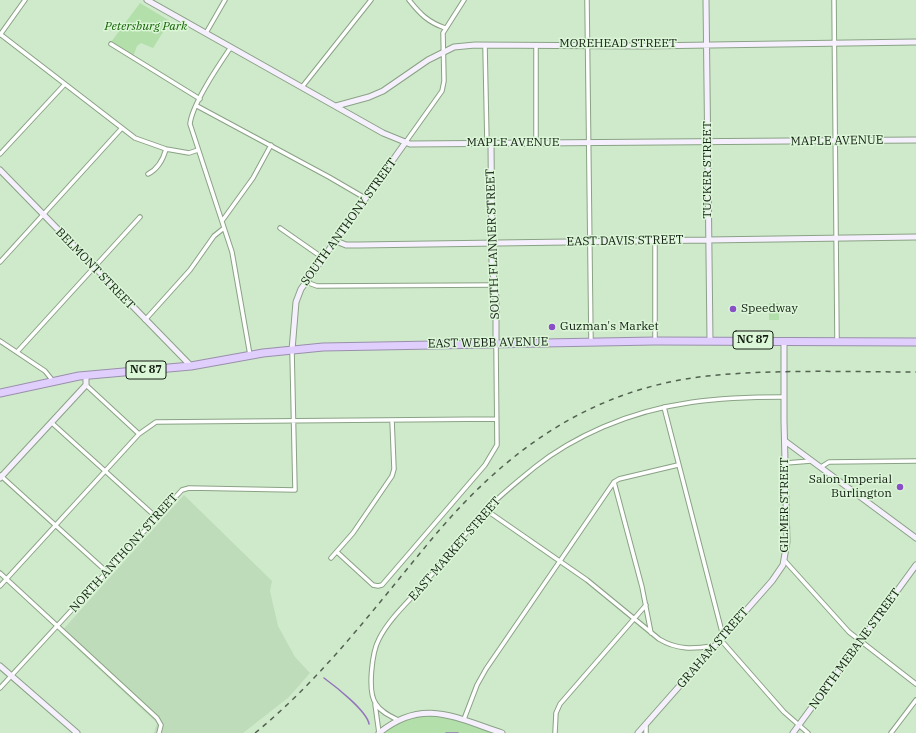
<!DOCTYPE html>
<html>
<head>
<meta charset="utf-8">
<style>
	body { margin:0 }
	canvas { display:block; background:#cfe9cb }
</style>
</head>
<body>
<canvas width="916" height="733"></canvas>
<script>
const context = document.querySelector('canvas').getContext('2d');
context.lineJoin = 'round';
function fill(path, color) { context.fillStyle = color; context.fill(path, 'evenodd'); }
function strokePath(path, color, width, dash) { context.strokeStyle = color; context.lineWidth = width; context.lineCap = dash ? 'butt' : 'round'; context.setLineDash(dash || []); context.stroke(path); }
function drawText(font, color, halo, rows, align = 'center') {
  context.font = font + ' "IBM Plex Serif",serif'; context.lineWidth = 3; context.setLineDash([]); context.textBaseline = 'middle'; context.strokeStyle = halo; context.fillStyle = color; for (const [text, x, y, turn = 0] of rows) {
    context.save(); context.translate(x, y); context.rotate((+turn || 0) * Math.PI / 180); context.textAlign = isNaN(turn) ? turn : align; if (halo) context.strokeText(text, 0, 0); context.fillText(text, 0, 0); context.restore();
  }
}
fill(new Path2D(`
	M184,495L272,581L270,591L278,626L295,657L310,673L289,697L243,733H154L157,723L60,633Z`), '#bedcb9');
fill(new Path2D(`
	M140,3L170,21L153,48L141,43L137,46L133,57L111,42Z
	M769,303H779V320H769Z
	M419,716H446L492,733H384L399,722Z`), '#b3dfab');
strokePath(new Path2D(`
	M324,678C335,686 367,711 369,724
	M446,733H458`), '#9275bb', 1.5);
const street = new Path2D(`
	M409,0C420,14 428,22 445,28
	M587,0L591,341
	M834,0L837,340
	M206,33L225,0
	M0,34L135,138L166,149L189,153L198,150
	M0,35L25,0
	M111,44L200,99
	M485,46L487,144
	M231,47C219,65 192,104 190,124L232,252L250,355
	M302,87L371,0
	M197,106L329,177L365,198
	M405,143L442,91L444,81L443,33L464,0
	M536,143V45
	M0,154L65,84
	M148,174C158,169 163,160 166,149
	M222,221L253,178L271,145
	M280,228L323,258
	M0,262L121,129
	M306,282L317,286L495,285
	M145,320L190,270L214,236L224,228
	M0,341L45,371L53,381
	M655,341V241
	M17,352L140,217
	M86,385L139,434
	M664,407L723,636
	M52,423L156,517
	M786,463L811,461
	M821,467L829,462L916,461
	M0,475L107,572
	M614,482L642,587L651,633
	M486,510L587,580L659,639C677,650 693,649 713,646
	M337,552L373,585L378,586L382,585L485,465L497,445L496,344
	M331,558L353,533L392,476L394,469L392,420
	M785,561L849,632L916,684
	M0,573L157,718L161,725L159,733
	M0,586L139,434L156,422L496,419
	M720,639L784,712L808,733
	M0,688L182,490L189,488L295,490L292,350
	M375,704L379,733
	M464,719L477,685L486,669L614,482L619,479L678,465
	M398,720C390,716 381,712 376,704C367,692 372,652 379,639C389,619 408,602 423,585C444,560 464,535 485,511C500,495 518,481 535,467C555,451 580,437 603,427C663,401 719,397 784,397
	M646,726V733
	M555,733L556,713L560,704L646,605
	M891,733L916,700`);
const secondary = new Path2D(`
	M147,0L383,133L410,144L916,140
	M706,0L710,340
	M336,106L369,97L383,91L428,60L454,47L475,45L643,46L916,42
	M491,144L492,263L496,298V343
	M0,170L191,366
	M336,241L346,245H359L916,237
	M292,350L296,302L301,289L405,143
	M785,441L916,538
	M0,478L86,385V376
	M0,666L77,733
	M379,733C423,697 456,718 502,733
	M638,733L772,581L783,565L787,542L784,421V341
	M793,733L916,565`);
const highway = new Path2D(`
	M0,393L79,376L191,366L263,353L323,347L655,341L916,342`);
strokePath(street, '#8aa285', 5.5);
strokePath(secondary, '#8aa285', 7);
strokePath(highway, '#9990ab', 9);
strokePath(street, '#fff', 3.5);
strokePath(secondary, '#f6f0fe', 5);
strokePath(highway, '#e0cefd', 7);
strokePath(new Path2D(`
	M255,733C325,676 378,603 436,534C509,448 592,389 707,376C776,369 847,372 916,372`), '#536251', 1.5, [5, 5]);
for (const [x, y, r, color] of [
	[733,309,4,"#884fc7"],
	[552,327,4,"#884fc7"],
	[900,487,4,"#884fc7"]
]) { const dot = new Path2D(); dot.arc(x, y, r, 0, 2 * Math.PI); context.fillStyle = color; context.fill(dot); strokePath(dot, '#dcf7d8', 1.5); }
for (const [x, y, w] of [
	[753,340,40],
	[146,370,40]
]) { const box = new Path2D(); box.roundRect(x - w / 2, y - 9, w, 18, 3); context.fillStyle = '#dcf7d8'; context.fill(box); strokePath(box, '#141e13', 1); }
drawText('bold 11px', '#141e13', null, [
	["NC 87",753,340],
	["NC 87",146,370]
]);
drawText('italic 12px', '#156105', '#dcf7d8', [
	["Petersburg Park",146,27]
]);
drawText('12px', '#141e13', '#dcf7d8', [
	["MOREHEAD STREET",618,44],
	["MAPLE AVENUE",837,141,-1],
	["MAPLE AVENUE",513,143],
	["TUCKER STREET",708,170,-90],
	["SOUTH ANTHONY STREET",349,222,-54],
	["EAST DAVIS STREET",625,241,-1],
	["SOUTH FLANNER STREET",493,244,-92],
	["BELMONT STREET",95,269,46],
	["EAST WEBB AVENUE",488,343,-1],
	["GILMER STREET",785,505,-90],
	["EAST MARKET STREET",455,549,-49],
	["NORTH ANTHONY STREET",124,553,-48],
	["GRAHAM STREET",713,648,-49],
	["NORTH MEBANE STREET",855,649,-54]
]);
drawText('12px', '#141e13', '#dcf7d8', [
	["Speedway",741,309],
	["Guzman's Market",560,327],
	["Salon Imperial",892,480,"right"],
	["Burlington",892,494,"right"]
], 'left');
</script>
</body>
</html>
